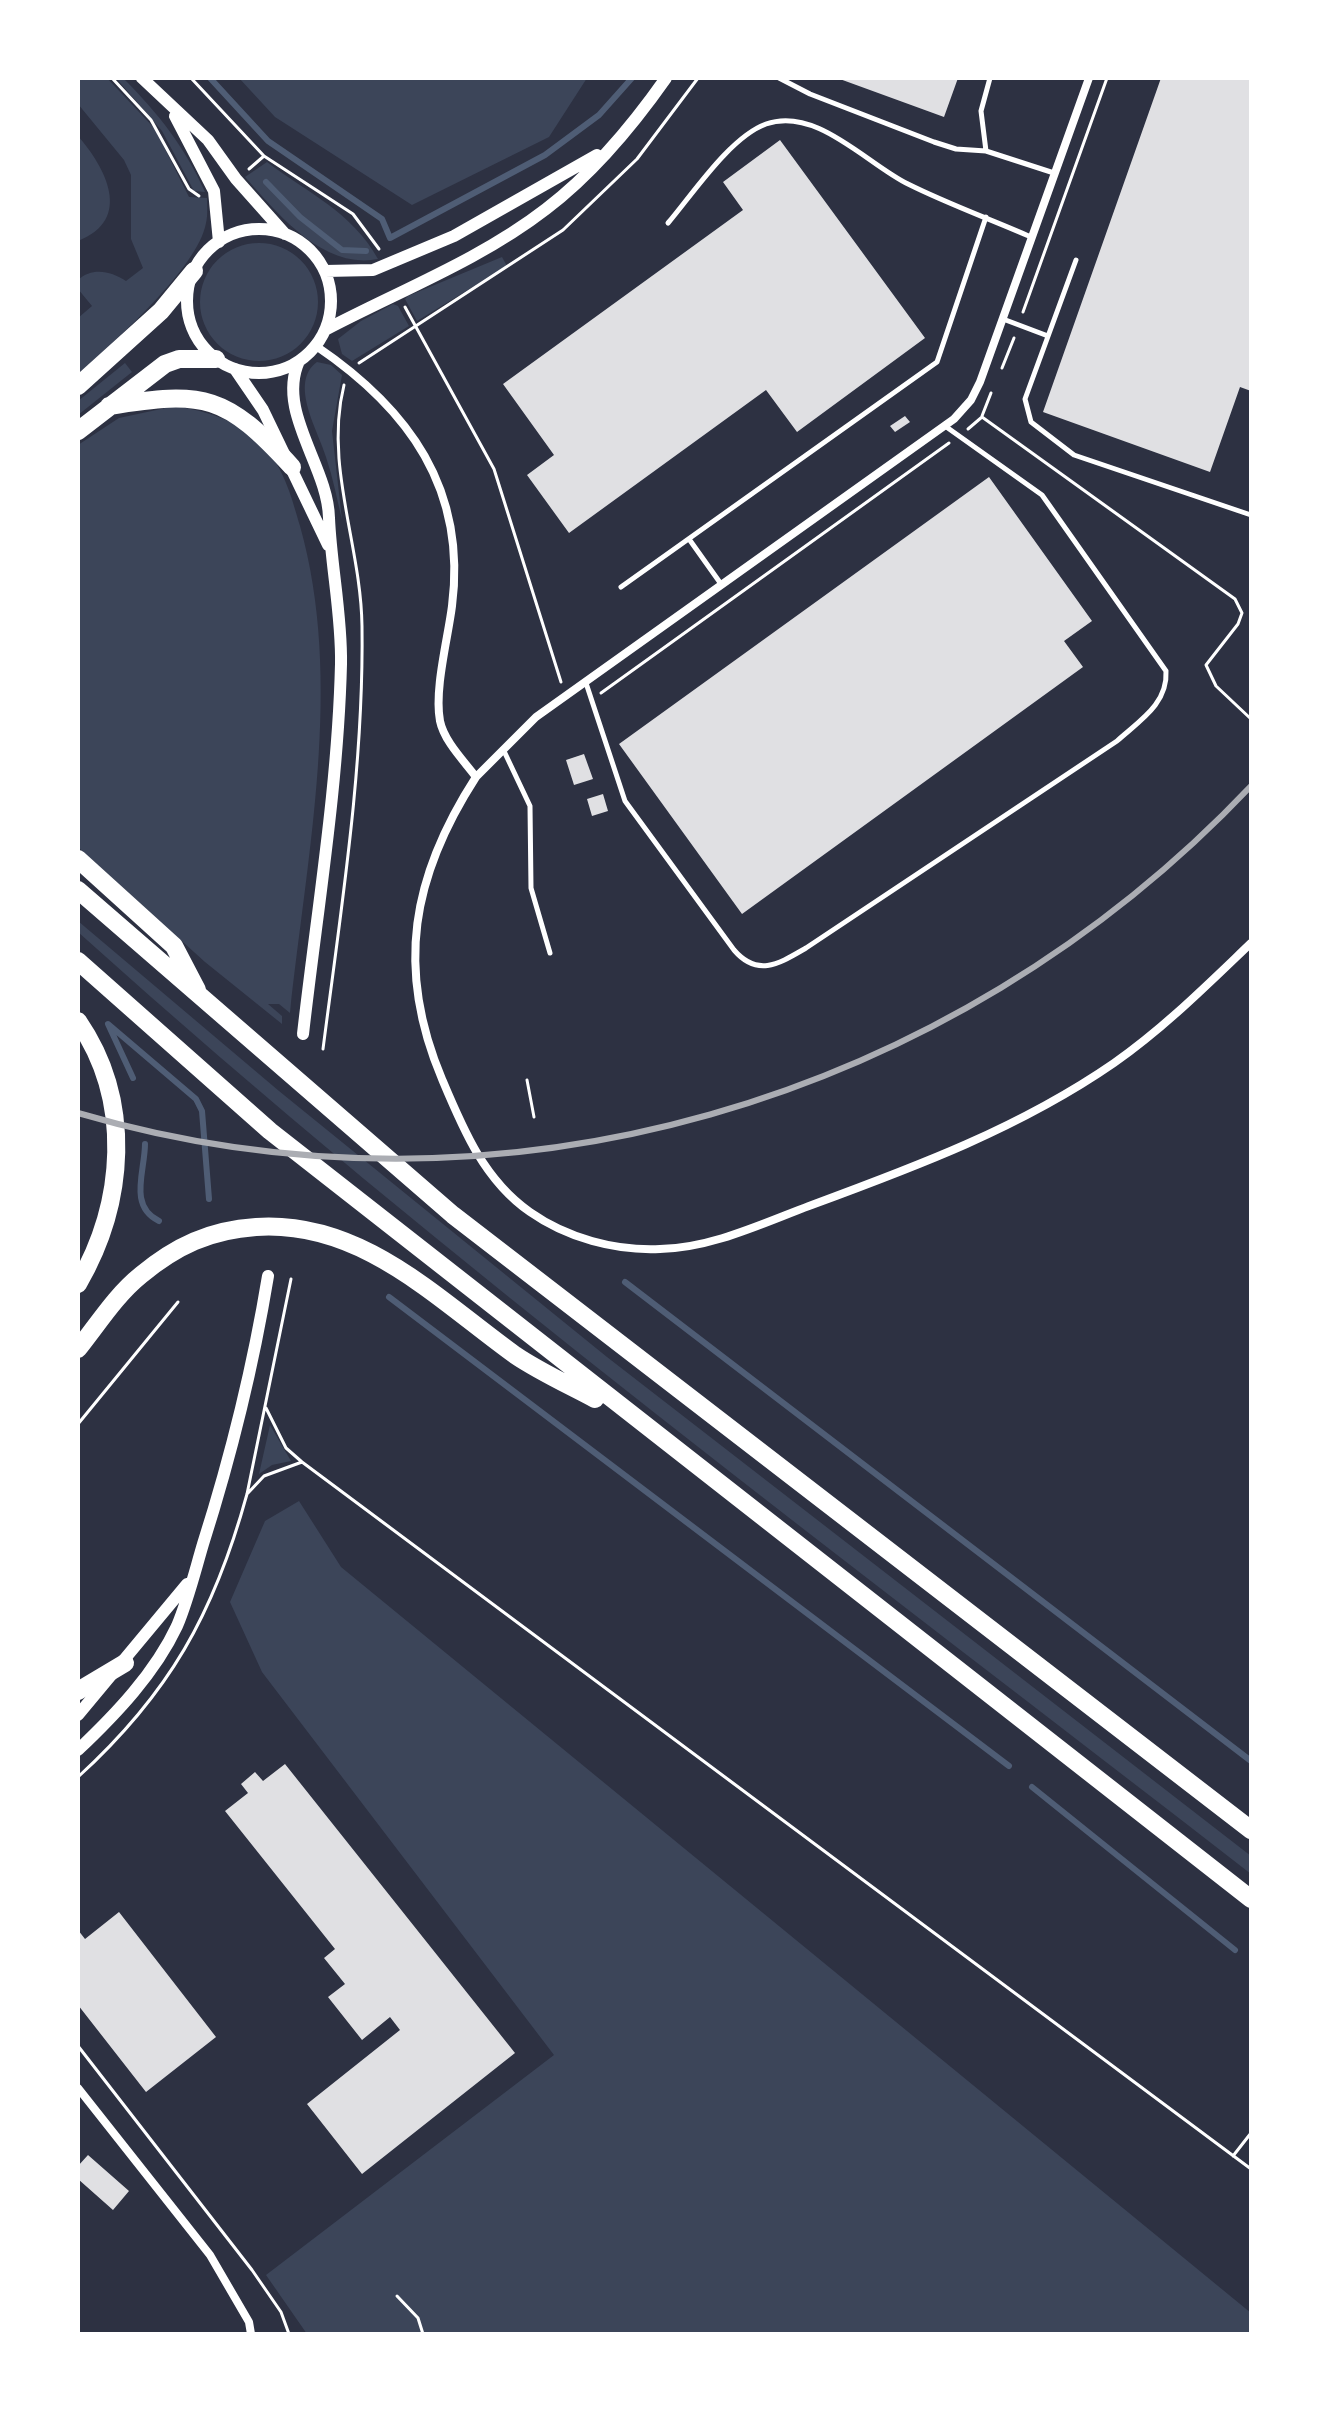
<!DOCTYPE html>
<html>
<head>
<meta charset="utf-8">
<style>
	body { margin:0 }
	#map { position:relative; width:1329px; height:2412px; overflow:hidden; background:#2d3142; font-family:"DejaVu Sans",sans-serif }
	canvas { display:block }
	.frame { position:absolute; inset:0; border:80px solid #fff; pointer-events:none }
</style>
</head>
<body>
<div id="map">
<canvas width="1329" height="2412"></canvas>
<div class="frame"></div>
</div>
<script>
const context = document.querySelector('canvas').getContext('2d');
context.lineJoin = 'round';
function fill(path, color) { context.fillStyle = color; context.fill(path, 'evenodd'); }
function strokePath(path, color, width, dash) { context.strokeStyle = color; context.lineWidth = width; context.lineCap = dash ? 'butt' : 'round'; context.setLineDash(dash || []); context.stroke(path); }
fill(new Path2D(`
	M78,78H107L155,129L189,197L207,198C207,206 208,215 206,223C198,268 113,343 78,374V318L92,306L78,289V280C92,267 111,271 126,281L143,268L131,239V175L124,160L78,104Z
	M116,78H123C158,113 185,147 205,192L194,191L162,131Z
	M239,78H587L549,137L412,205L275,117Z
	M78,136C105,167 134,219 78,241Z
	M267,162C308,193 352,212 378,259C323,270 278,214 245,177Z
	M200 302a59 59 0 1 1 118 0a59 59 0 1 1-118 0Z
	M502,257L507,266L417,321L405,299L408,296Z
	M393,304L398,306L409,326L352,361L342,354L338,339L361,321Z
	M317,362L331,365L342,375L332,431L342,520C337,499 333,478 326,457C319,432 288,383 317,362Z
	M125,363L132,372L78,415V401Z
	M175,406C210,412 241,421 266,449C285,471 292,499 300,526C344,682 307,854 290,1013L279,1004H268L282,1016V1024L205,962L78,847V445L119,418Z
	M78,921L279,1091L607,1357L1251,1856V1874C855,1566 450,1268 78,932Z
	M270,1425L291,1461L272,1465L259,1474Z
	M299,1501L341,1567L1251,2313V2334H307L266,2275L554,2055L262,1672L230,1602L265,1521Z`), '#3c4559');
strokePath(new Path2D(`
	M210,78L268,141L382,219L390,238L545,155L599,115L632,78
	M266,182L300,217L342,250L366,251
	M133,1078L108,1024L196,1099L202,1111L209,1199
	M145,1144C145,1171 128,1206 159,1221
	M625,1282L1251,1761
	M389,1297L1009,1766
	M1032,1787L1235,1950`), '#4f5d75', 6);
fill(new Path2D(`
	M837,78H958L944,117Z
	M1161,78H1251V391L1240,387L1210,472L1043,412Z
	M780,140L925,338L797,432L766,390L569,533L527,475L554,455L503,384L743,210L723,182Z
	M905,416L910,422L895,432L890,426Z
	M989,477L1092,621L1064,641L1083,667L742,914L619,744Z
	M584,754L593,779L574,785L566,760Z
	M603,794L608,811L592,816L587,799Z
	M285,1764L515,2053L362,2174L307,2104L400,2030L390,2017L362,2040L328,1997L345,1984L324,1958L335,1949L225,1811L248,1793L241,1784L255,1772L263,1781Z
	M119,1912L216,2037L146,2092L78,2005V1930L85,1939Z
	M88,2155L129,2191L113,2210L78,2179V2166Z`), '#e0e0e3');
strokePath(new Path2D(`
	M112,78L151,120L189,189L199,196
	M191,78L264,156L353,214L379,249
	M249,169L264,156
	M405,307L494,469L561,682
	M1023,312L1107,78
	M359,363L563,230L637,159L698,78
	M1002,368L1014,338
	M982,416L991,393
	M968,429L982,417L1235,599L1242,613L1238,624L1206,665L1216,686L1251,719
	M601,693L949,443
	M323,1049C341,909 364,767 362,626C361,545 324,465 344,385
	M527,1080L534,1117
	M266,1408L286,1448L302,1462L1251,2169
	M78,1424L178,1302
	M248,1493L264,1476L302,1462
	M78,1777C169,1694 214,1614 247,1494L291,1279
	M78,2046L252,2270L281,2312L289,2334
	M1233,2156L1251,2133
	M397,2296L418,2318L423,2334`), '#fff', 3);
strokePath(new Path2D(`
	M779,78L810,94L934,142L956,149L986,151L1054,173
	M986,151L981,111L990,78
	M668,223C692,195 730,137 766,124C816,106 867,164 908,184C948,204 990,219 1031,237
	M1076,260L1025,399L1031,422L1074,455L1251,515
	M1003,319L1048,336
	M689,539L721,584
	M621,587L937,362L986,217
	M586,683L625,801L734,950C758,978 780,963 806,948L1117,741C1139,721 1168,704 1166,671L1042,495L945,426
	M503,749L530,806L531,888L550,953`), '#fff', 5);
strokePath(new Path2D(`
	M316,346C409,409 467,489 452,606C448,638 434,690 440,721C444,741 464,761 476,777C412,876 395,968 442,1079C463,1129 484,1180 530,1212C567,1238 615,1251 660,1249C711,1248 761,1224 809,1206C915,1167 1020,1128 1114,1063C1164,1028 1207,985 1251,943
	M476,777L536,717L954,419L971,400L980,382L1089,78
	M78,2088L210,2255L249,2322L251,2334`), '#fff', 8);
strokePath(new Path2D(`
	M142,78L208,140L236,179L285,234
	M175,116L214,191L219,242
	M187 301a72 72 0 1 1 144 0a72 72 0 1 1-144 0Z
	M325,271L373,270L454,236L597,155
	M325,330C399,291 480,260 546,209C592,174 633,125 666,78
	M299,361C276,412 328,466 329,518C331,566 342,616 341,664C338,787 317,911 303,1034
	M235,369L263,410L328,545
	M78,1715L187,1584
	M78,1750C116,1714 155,1673 177,1626C188,1600 195,1571 203,1544C231,1456 253,1367 268,1276`), '#fff', 12);
strokePath(new Path2D(`
	M78,386L161,311L194,271
	M109,406C205,390 226,395 292,467
	M78,431L165,364L179,359H216
	M78,859L174,946L197,990
	M78,890L453,1215L1251,1830
	M78,961L270,1131L1251,1899
	M78,1021C133,1101 125,1203 78,1284
	M78,1349C98,1324 116,1295 141,1275C176,1246 210,1230 256,1227C361,1220 436,1298 515,1355C540,1372 569,1385 595,1399
	M78,1691L125,1663`), '#fff', 18);
strokePath(new Path2D(`
	M78,1113C499,1237 952,1102 1251,786`), '#abadb3', 6);
</script>
</body>
</html>
